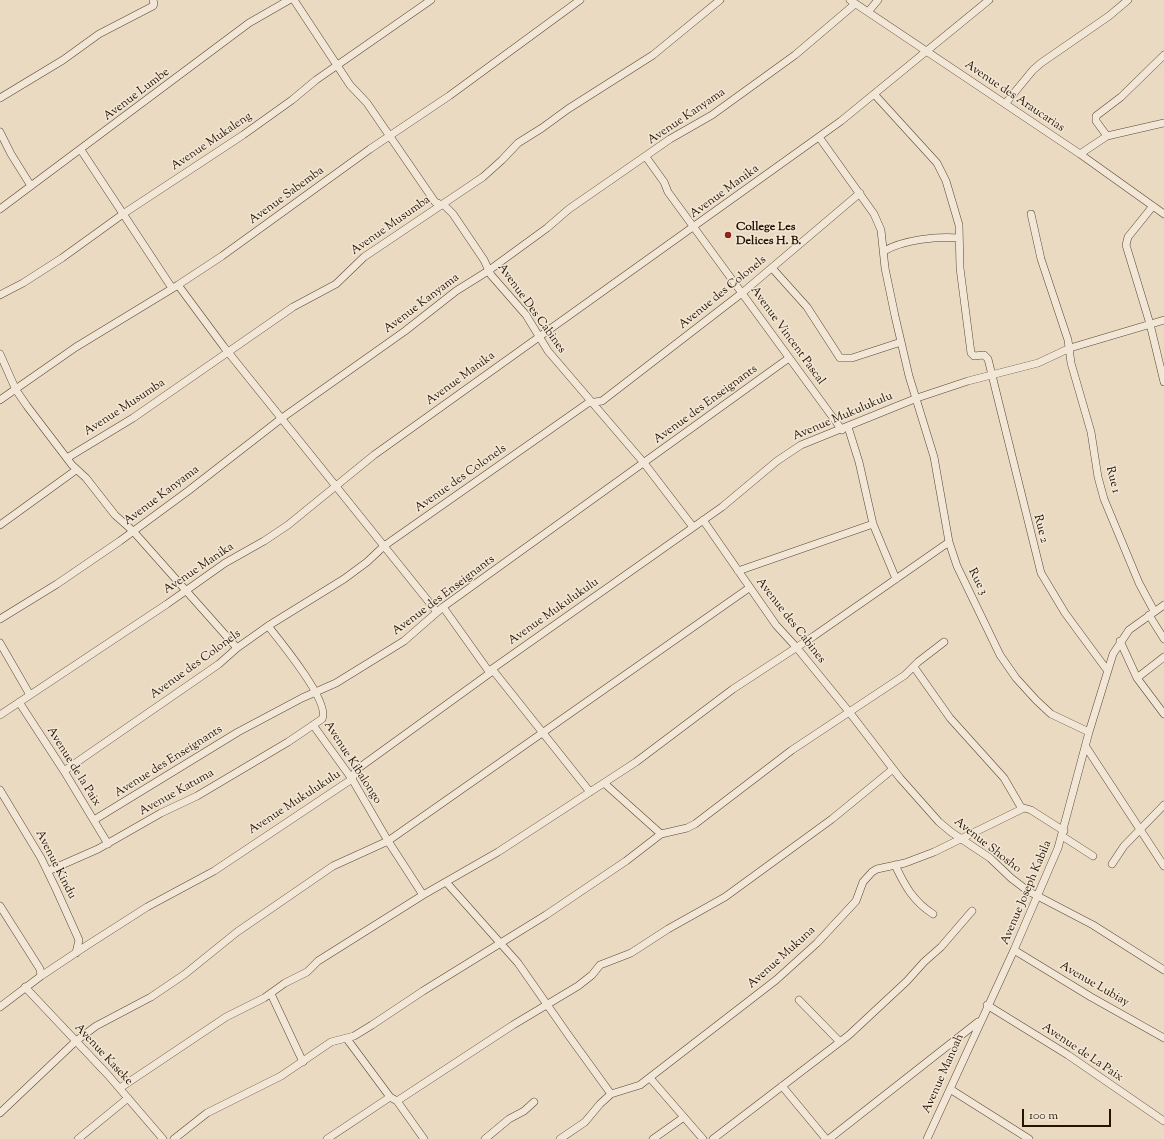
<!DOCTYPE html>
<html>
<head>
<meta charset="utf-8">
<style>
	body { margin:0 }
	#map { position:relative; width:1164px; height:1139px; overflow:hidden; background:#ebdac2; font-family:"Sorts Mill Goudy",serif }
	canvas { display:block }
	.scale { position:absolute; left:1022px; top:1109px; width:89px; height:18px; box-sizing:border-box; border:2px solid #261401; border-top:0; padding-left:5px; font-size:12px; line-height:14px; white-space:nowrap; color:#261401; -webkit-text-stroke:3px #f2e7d7; paint-order:stroke }
</style>
</head>
<body>
<div id="map">
<canvas width="1164" height="1139"></canvas>
<div class="scale">100 m</div>
</div>
<script>
const context = document.querySelector('canvas').getContext('2d');
context.lineJoin = 'round';
function strokePath(path, color, width, dash) { context.strokeStyle = color; context.lineWidth = width; context.lineCap = dash ? 'butt' : 'round'; context.setLineDash(dash || []); context.stroke(path); }
function drawText(font, color, halo, rows, align = 'center') {
  context.font = font + ' "Sorts Mill Goudy",serif'; context.lineWidth = 3; context.setLineDash([]); context.textBaseline = 'middle'; context.strokeStyle = halo; context.fillStyle = color; for (const [text, x, y, turn = 0] of rows) {
    context.save(); context.translate(x, y); context.rotate((+turn || 0) * Math.PI / 180); context.textAlign = isNaN(turn) ? turn : align; if (halo) context.strokeText(text, 0, 0); context.fillText(text, 0, 0); context.restore();
  }
}
const minor = new Path2D(`
	M294,0L350,85L367,103L435,202L445,206L453,214L484,260L491,275L526,315L548,351L644,463L693,527
	M850,0L1080,154L1164,214
	M868,12L878,0
	M875,95L937,163L946,181L959,225L960,268L971,353L974,356L984,355L988,359L1041,573L1065,613L1107,670
	M0,98L63,60L99,34L153,6L154,4L153,0
	M1005,104L1033,70L1041,63L1109,16L1128,0
	M0,132L11,154L31,186
	M1107,136L1096,121V116L1121,97L1164,55
	M819,137L874,214L881,230L885,268L895,316L909,376L934,457L949,542L957,566L1000,655L1016,678L1036,700L1051,714L1089,732
	M81,150L172,288
	M1080,154L1107,136L1164,123
	M646,157L664,182L668,192L842,430
	M1153,206L1128,237L1126,245L1150,324L1164,382
	M0,209L249,23L289,0
	M1031,214L1041,259L1068,340L1071,363L1091,432L1098,477L1104,499L1139,583L1154,611
	M884,251C903,240 936,236 959,238
	M772,268L807,307L840,358H852L901,342
	M178,285L224,347L437,612
	M0,295L23,283L62,258L123,214L243,135L292,100L316,80L431,0
	M0,354L16,390L27,406L72,465L86,478L115,515L133,531L237,648
	M0,400L76,347L178,285L222,256L370,149L449,96L580,0
	M848,427L859,462L873,524L896,579
	M67,458L133,418L293,307L336,284L364,257L483,177L502,160L518,143L542,128L568,109L653,55L720,0
	M703,520L776,625L797,648L850,713L900,778L939,822L951,832L990,858L1011,878L1028,891L1093,925L1164,970
	M0,525L76,470
	M738,571L873,524
	M443,607L490,673
	M1149,615L1164,639
	M0,619L57,584L120,541L188,491L282,418L405,331L456,291L488,271L547,228L569,209L670,139L712,115L795,55L855,4
	M1120,641L1137,678L1164,714
	M0,643L30,695
	M914,667L950,718L1004,778L1022,809
	M492,669L590,792
	M1137,678L1164,657
	M19,702L64,771L108,844
	M0,715L167,604L225,563L264,541L288,525L374,455L841,121L989,0
	M313,725L352,779L388,841L423,895
	M1086,747L1164,866
	M64,771L219,664L237,648L268,626L344,579L367,562L384,546L588,403L602,401L742,293L860,193
	M604,783L661,834
	M0,790L41,858L56,889L79,940L76,953
	M94,820L238,732L302,698L336,683L404,641L443,607L789,358
	M1062,836L1093,856
	M1112,864L1124,846L1164,805
	M895,865C905,886 913,901 933,914
	M48,871L98,849L161,813L197,796L288,742L322,719C331,703 280,641 268,626
	M446,882L518,963L569,1036L611,1094
	M0,906L40,969L41,976
	M1014,950L1091,997L1164,1038
	M25,987L108,1075L163,1139
	M271,994L303,1062
	M799,1000L840,1042
	M987,1005L1068,1055L1164,1121
	M0,1007L41,976L86,946L147,907L214,871L352,779L356,770L490,673L492,669L722,507L777,461L801,445L917,398L968,381L1038,363L1070,348L1164,320
	M347,1039L390,1097L397,1101L424,1139
	M650,1078L703,1139
	M782,1086L826,1139
	M120,1088L226,1017L264,998L285,983L307,972L318,961L423,895L498,852L636,762L733,689L814,636L949,542
	M950,1089L1029,1139
	M397,1101L513,1025L578,986L592,975L600,965L631,953L668,929L725,897L832,819L893,769
	M0,1113L76,1041L96,1026L151,997L185,974L237,932L333,866L388,841L749,588
	M78,1139L128,1098
	M174,1139L207,1113L281,1076L331,1042L354,1036L372,1025L423,991L546,915L626,861L661,834L687,828L695,824L792,750L905,675L918,662L944,642
	M327,1139L390,1097
	M485,1139L509,1119L524,1111L534,1102
	M560,1139L585,1122L600,1104L611,1094L640,1085L776,980L817,943L856,901L863,882L872,872L877,869L905,863L934,852L1024,808L1031,810L1064,831
	M653,1139L684,1117
	M713,1139L849,1035L907,981L924,962L941,947L972,911
	M829,1139L978,1022
	M927,1139L1014,950L1058,848L1089,732L1113,654L1129,630L1164,605`);
strokePath(minor, '#574631', 8);
strokePath(minor, '#f2e7d7', 7);
for (const [x, y, r, color] of [
	[728,235,4,"#8f2418"]
]) { const dot = new Path2D(); dot.arc(x, y, r, 0, 2 * Math.PI); context.fillStyle = color; context.fill(dot); strokePath(dot, '#f2e7d7', 1.5); }
drawText('12px', '#261401', '#f2e7d7', [
	["Avenue Lumbe",137,95,-37],
	["Avenue des Araucarias",1014,97,34],
	["Avenue Kanyama",687,117,-34],
	["Avenue Mukaleng",212,142,-34],
	["Avenue Manika",725,192,-36],
	["Avenue Sabemba",287,196,-36],
	["Avenue Musumba",391,226,-35],
	["Avenue des Colonels",723,293,-39],
	["Avenue Kanyama",422,304,-37],
	["Avenue Des Cabines",531,309,54],
	["Avenue Vincent Pascal",787,336,54],
	["Avenue Manika",461,379,-36],
	["Avenue des Enseignants",706,405,-36],
	["Avenue Musumba",125,408,-33],
	["Avenue Mukulukulu",843,417,-23],
	["Avenue des Colonels",461,479,-35],
	["Rue 1",1112,480,76],
	["Avenue Kanyama",162,496,-37],
	["Rue 2",1040,529,76],
	["Avenue Manika",199,569,-34],
	["Rue 3",977,582,63],
	["Avenue des Enseignants",444,596,-37],
	["Avenue Mukulukulu",554,612,-35],
	["Avenue des Cabines",790,621,52],
	["Avenue des Colonels",196,665,-36],
	["Avenue des Enseignants",169,762,-32],
	["Avenue Kibalongo",352,763,57],
	["Avenue de la Paix",73,767,58],
	["Avenue Katuma",177,793,-29],
	["Avenue Mukulukulu",295,803,-33],
	["Avenue Shosho",987,846,38],
	["Avenue Kindu",55,865,63],
	["Avenue Joseph Kabila",1027,893,-67],
	["Avenue Mukuna",782,958,-42],
	["Avenue Lubiay",1094,985,30],
	["Avenue de La Paix",1082,1053,34],
	["Avenue Kaseke",103,1055,47],
	["Avenue Manoah",944,1074,-66]
]);
drawText('bold 12px', '#261401', '#f2e7d7', [
	["College Les",736,228],
	["Delices H. B.",736,242]
], 'left');
</script>
</body>
</html>
